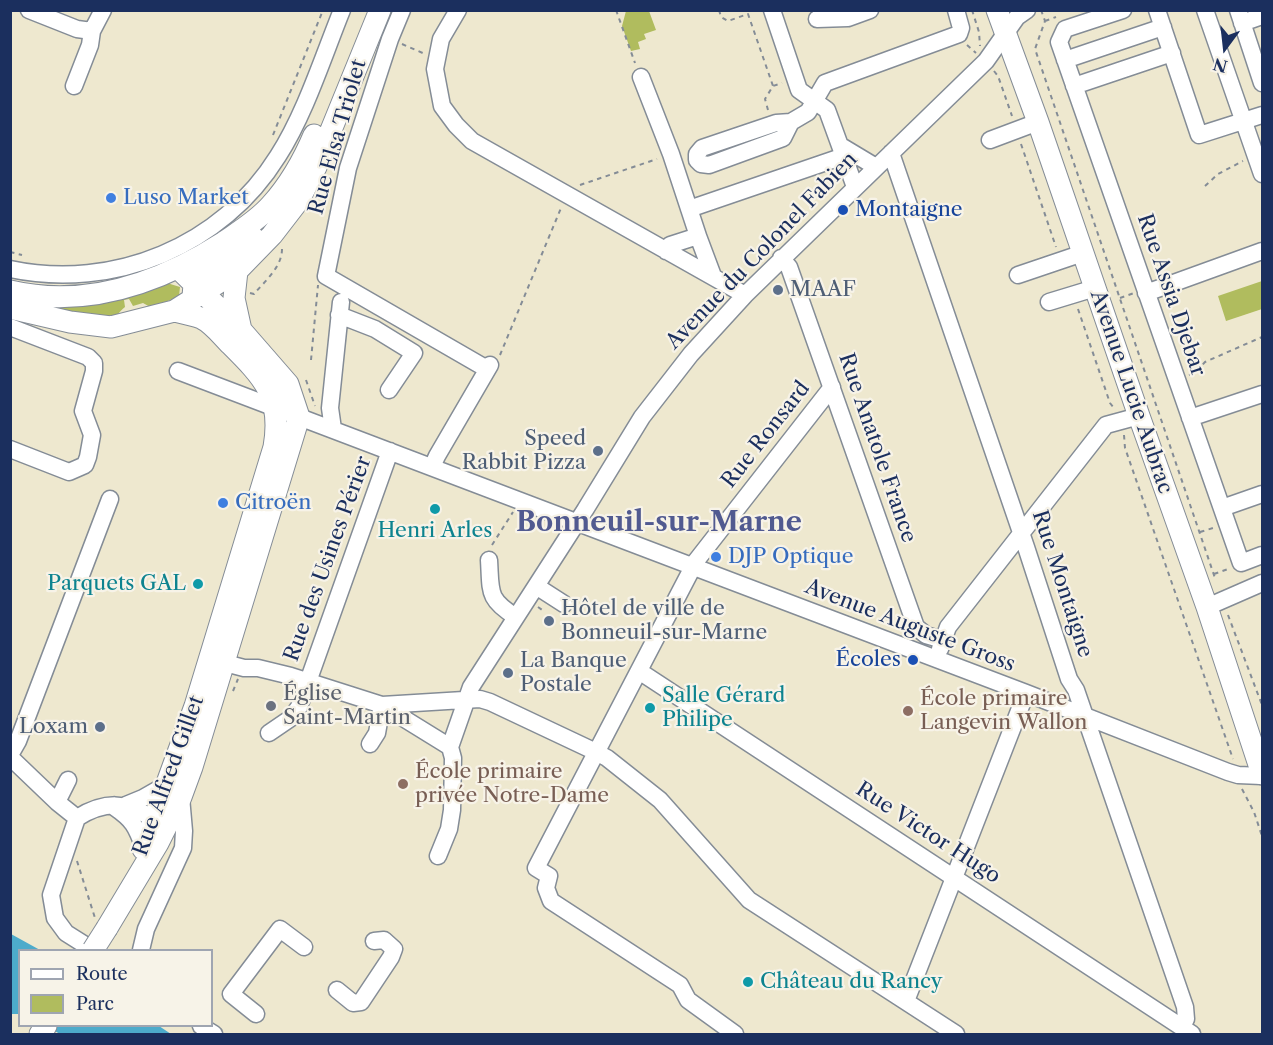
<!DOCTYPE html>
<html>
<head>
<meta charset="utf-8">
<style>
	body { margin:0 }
	#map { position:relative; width:1273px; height:1045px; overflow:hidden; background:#eee8cf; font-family:"Libre Caslon Text",serif }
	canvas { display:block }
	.frame { position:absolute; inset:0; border:12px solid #1b2f5e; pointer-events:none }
	.legend { position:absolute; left:18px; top:949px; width:195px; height:78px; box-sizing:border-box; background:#f7f3e8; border:2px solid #9fa5b1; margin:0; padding:8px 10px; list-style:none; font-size:18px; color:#1b2f5e }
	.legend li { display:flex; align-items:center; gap:12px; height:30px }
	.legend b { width:30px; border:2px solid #9fa5b1 }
	.north { position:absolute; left:1195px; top:18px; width:60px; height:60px; -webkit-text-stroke:4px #f7f3e8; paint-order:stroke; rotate:195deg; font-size:16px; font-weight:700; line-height:24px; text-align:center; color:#1b2f5e }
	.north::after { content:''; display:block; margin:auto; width:21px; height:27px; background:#1b2f5e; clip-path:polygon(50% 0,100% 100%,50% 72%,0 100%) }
</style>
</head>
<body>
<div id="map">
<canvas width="1273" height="1045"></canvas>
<div class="frame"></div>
<ul class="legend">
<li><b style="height:8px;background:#fff"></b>Route</li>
<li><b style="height:16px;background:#b0bc5e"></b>Parc</li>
</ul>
<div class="north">N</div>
</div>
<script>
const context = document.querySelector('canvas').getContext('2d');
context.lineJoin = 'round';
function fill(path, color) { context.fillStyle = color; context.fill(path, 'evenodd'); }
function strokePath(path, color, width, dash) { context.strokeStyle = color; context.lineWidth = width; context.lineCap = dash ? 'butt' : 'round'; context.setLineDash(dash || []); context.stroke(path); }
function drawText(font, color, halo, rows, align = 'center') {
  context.font = font + ' "Libre Caslon Text",serif'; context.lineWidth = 4.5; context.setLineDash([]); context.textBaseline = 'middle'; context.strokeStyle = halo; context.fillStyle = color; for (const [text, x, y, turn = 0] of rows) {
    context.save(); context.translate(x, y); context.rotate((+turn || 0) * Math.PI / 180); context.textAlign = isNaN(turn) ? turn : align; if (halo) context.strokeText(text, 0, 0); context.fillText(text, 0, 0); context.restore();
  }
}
fill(new Path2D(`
	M626,11H649L656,30L644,34L646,39L638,42L640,49L631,51L622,26Z
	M1262,281V309L1226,321L1218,296Z
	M167,283L180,287L179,296L152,308L143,303L133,306L129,299L124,300L125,307C122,309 120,312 118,314C101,323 38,305 18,300Z`), '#b0bc5e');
fill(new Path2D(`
	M11,934L40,950H20V1014H11Z
	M46,1026H159L171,1034H60Z`), '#4dabcb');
const minor = new Path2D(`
	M29,10L77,29L92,31L103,10
	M402,10L390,39L348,168L326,276L487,369
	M458,10L441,39L435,69L442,106L456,125L472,141L745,295
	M772,10L799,90L827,110L855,187
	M1123,10L1065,29L1059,42L1241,563L1262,555
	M1157,10L1199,135L1262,115
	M1205,10L1262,174
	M1238,10L1262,83
	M817,19L848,18L870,10
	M1242,23L1262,16
	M1065,60L1163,27
	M641,77L671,154L698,236
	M74,86L90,45L92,31
	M1074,86L1172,53
	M791,122L783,138L709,165L701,164L697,160V154L702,148L776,123L791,122L808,112L825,83L959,34L961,28L956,10
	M990,140L1038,122
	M841,146L876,167
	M891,153L1026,547L1069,679L1076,690L1185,1007L1186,1019L1181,1027
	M689,209L844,156
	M666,251L670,245L698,236L713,276
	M781,258L789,267L916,627L926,635L943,640
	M10,269C114,291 222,246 278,156C305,114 323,57 342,10
	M1018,275L1083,253
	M1146,293L1262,251
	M1049,302L1095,288
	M339,315L375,329L414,353L389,390
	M10,327L88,357L94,363V371L83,411L92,435L88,457L85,465L69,472L10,449
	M178,371L1026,693L1228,772L1238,775L1262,776
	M1190,418L1262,394
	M333,429L330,408L341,302
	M432,467L437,456L490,365
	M1222,508L1262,494
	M489,560C491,592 487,599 516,617
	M536,586L564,604
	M1207,607L1262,583
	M940,649L948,627L1106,425L1139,416
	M225,663L244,668H258L291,676L382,705L480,699L490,702L596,752L607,758L660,800L749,900L956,1034
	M639,671L1192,1034
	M269,733L291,718L299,707L390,451
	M370,744L377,733L382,705L450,747
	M10,755L18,741L110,499
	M10,757L57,802L77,818
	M57,802L68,780
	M126,805L143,798L164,786
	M114,807C133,820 136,826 144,848
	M77,818L51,895L55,918L66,933L93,950
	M77,818C104,801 127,801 153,819L157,830
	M438,856L449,829L452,810L453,758L450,747L471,687L585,510L642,417L691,354L745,295L986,61L1017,17L1027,10
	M141,950L146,929L183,848L184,831L181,797
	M337,990L353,1003L361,1002L391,957L394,949L384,940L374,941
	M906,1001L1026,693
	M256,1014L231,994L280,929L304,947
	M201,1026L214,1034
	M735,1034L688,1000L680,985L551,901L546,888L549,876L536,868L696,561L832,387`);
const major = new Path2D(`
	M997,10L1038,122L1139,416L1207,607L1262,774
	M237,271L234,298L241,330
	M10,291C86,309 161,282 224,242C240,231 258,220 271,205C290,184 303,161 314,135
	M193,297L194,284L201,274L253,237
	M10,308L70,322L111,327L174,311L237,271L272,235L299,200L316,167L380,10
	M143,849L195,706L274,447C283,396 263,377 229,343C221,335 212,323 201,318C193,315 183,313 174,311
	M107,928L158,843L181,797L192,767L299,417L288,384L241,330L178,268
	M40,1034L46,1026`);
strokePath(minor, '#848c96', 19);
strokePath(major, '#848c96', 23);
strokePath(new Path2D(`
	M616,10L635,63
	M719,10L721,17L728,21L748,14L773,86
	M972,10L979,32L980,46
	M1041,10L1045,21L1035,49L1215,578
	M1045,21L1056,17
	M402,44L425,54
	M967,45L976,53
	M994,71L998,76L1012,116
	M768,110L765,99L773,86L782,83
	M273,135L323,10
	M1021,144L1056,247
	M580,185L657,159
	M1205,186L1218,174L1243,161
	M325,205L327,181
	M10,252L22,255
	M250,293L254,294C265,281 282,267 282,249
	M1120,298L1134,293
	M1078,309L1110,403L1114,408
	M500,355L561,208
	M311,360L318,285
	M1189,375L1195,373L1205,362L1262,337
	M306,380L315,406
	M1124,435L1125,448L1233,759
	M1200,532L1213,528
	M492,545L513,512
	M1214,574L1228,569
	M538,607L545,612
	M1228,615L1262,705
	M233,691L238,679
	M1242,789L1254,812L1262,836
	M77,861L95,918`), '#848c96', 2, [4.5, 4.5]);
strokePath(minor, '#fff', 16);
strokePath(major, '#fff', 21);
const majorBridge = new Path2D(`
	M93,950L107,928`);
strokePath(majorBridge, '#848c96', 23, []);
strokePath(majorBridge, '#fff', 21);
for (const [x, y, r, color] of [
	[111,198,6,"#3f7fe0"],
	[843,210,6,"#1a4fb4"],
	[778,290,6,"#5c6f8a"],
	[598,451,6,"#5c6f8a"],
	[223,503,6,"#3f7fe0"],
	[435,509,6,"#0f9aa8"],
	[716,557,6,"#3f7fe0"],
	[198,584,6,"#0f9aa8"],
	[549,621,6,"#5c6f8a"],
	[913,660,6,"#1a4fb4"],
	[508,673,6,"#5c6f8a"],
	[271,706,6,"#6b7280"],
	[650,708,6,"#0f9aa8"],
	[908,711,6,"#8d6e63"],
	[100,727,6,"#5c6f8a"],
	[403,784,6,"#8d6e63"],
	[748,982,6,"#0f9aa8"]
]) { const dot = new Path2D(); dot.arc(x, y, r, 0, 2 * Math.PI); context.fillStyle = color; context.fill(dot); strokePath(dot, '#f7f3e8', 2); }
drawText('21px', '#1b2f5e', '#f7f3e8', [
	["Rue Elsa Triolet",338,137,-74],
	["Avenue du Colonel Fabien",762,251,-46],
	["Rue Assia Djebar",1171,295,71],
	["Avenue Lucie Aubrac",1131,392,71],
	["Rue Ronsard",766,435,-52],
	["Rue Anatole France",877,448,71],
	["Rue des Usines Périer",328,559,-70],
	["Rue Montaigne",1062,584,72],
	["Avenue Auguste Gross",910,626,21],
	["Rue Alfred Gillet",169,776,-70],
	["Rue Victor Hugo",928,833,33]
]);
drawText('21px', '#366cbe', '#f7f3e8', [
	["Luso Market",123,198],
	["Citroën",235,503],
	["DJP Optique",728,557]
], 'left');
drawText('21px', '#164399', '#f7f3e8', [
	["Montaigne",855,210],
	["Écoles",901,660,"right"]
], 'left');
drawText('21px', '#4e5e75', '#f7f3e8', [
	["MAAF",790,290],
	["Speed",586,439,"right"],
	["Rabbit Pizza",586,463,"right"],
	["Hôtel de ville de",561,609],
	["Bonneuil-sur-Marne",561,633],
	["La Banque",520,661],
	["Postale",520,685],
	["Loxam",88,727,"right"]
], 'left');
drawText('21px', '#0d838f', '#f7f3e8', [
	["Henri Arles",435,531,"center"],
	["Parquets GAL",186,584,"right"],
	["Salle Gérard",662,696],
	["Philipe",662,720],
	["Château du Rancy",760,982]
], 'left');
drawText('21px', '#5b616d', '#f7f3e8', [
	["Église",283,694],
	["Saint-Martin",283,718]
], 'left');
drawText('21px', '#785e54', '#f7f3e8', [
	["École primaire",920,699],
	["Langevin Wallon",920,723],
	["École primaire",415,772],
	["privée Notre-Dame",415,796]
], 'left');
drawText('bold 27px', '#515a90', '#f7f3e8', [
	["Bonneuil-sur-Marne",659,523]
]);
</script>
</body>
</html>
